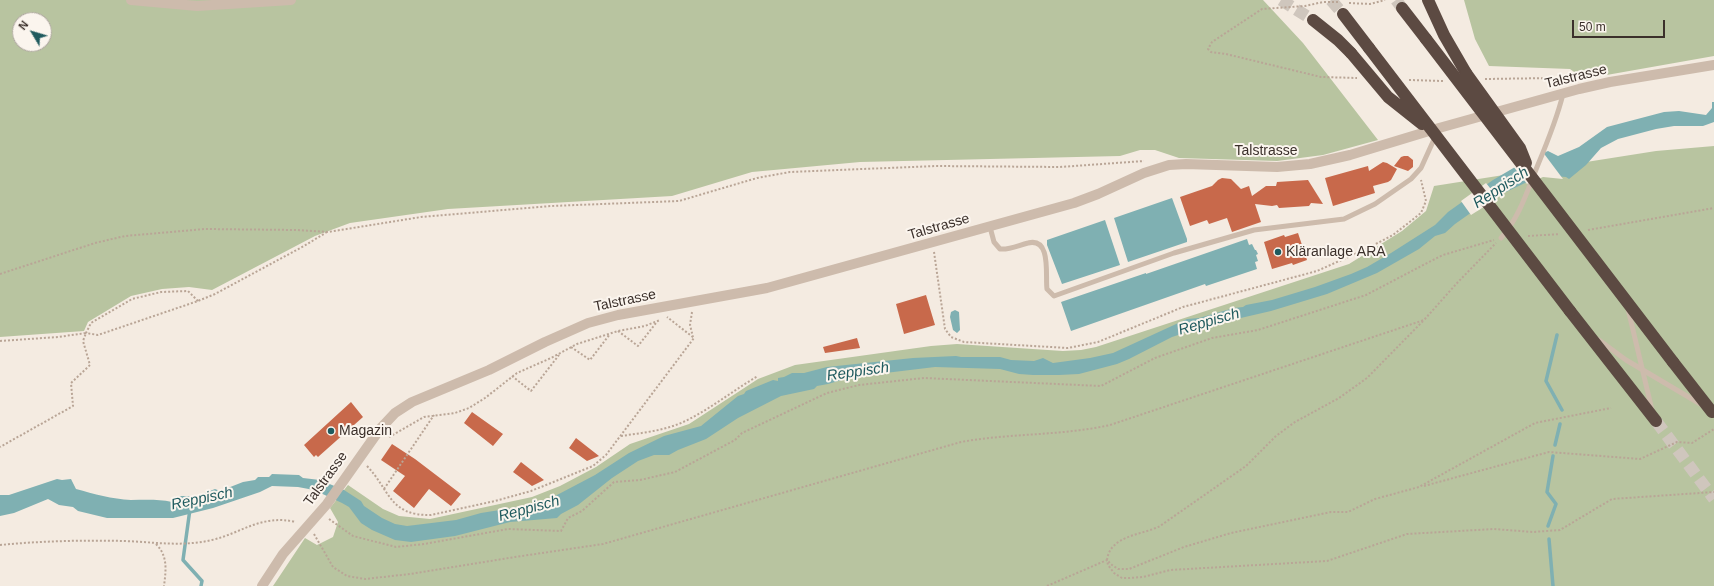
<!DOCTYPE html>
<html>
<head>
<meta charset="utf-8">
<style>
	body { margin:0 }
	#map { position:relative; width:1714px; height:586px; overflow:hidden; background:#f4ebe1; font-family:Helvetica,sans-serif }
	canvas { display:block }
	.north { position:absolute; left:12px; top:12px; width:40px; height:40px; box-sizing:border-box; background:#fbf5ee; border:1px solid #aea6a0; border-radius:50%; rotate:308deg; font-size:11px; font-weight:700; line-height:16px; text-align:center; color:#3b302b }
	.north::after { content:''; display:block; margin:auto; width:14px; height:18px; background:#1f5a5e; clip-path:polygon(50% 0,100% 100%,50% 72%,0 100%) }
	.scale { position:absolute; left:1572px; top:20px; width:93px; height:18px; box-sizing:border-box; border:2px solid #3b302b; border-top:0; padding-left:5px; font-size:12px; line-height:14px; white-space:nowrap; color:#3b302b; -webkit-text-stroke:3px #fbf5ee; paint-order:stroke }
</style>
</head>
<body>
<div id="map">
<canvas width="1714" height="586"></canvas>
<div class="north">N</div>
<div class="scale">50 m</div>
</div>
<script>
const context = document.querySelector('canvas').getContext('2d');
context.lineJoin = 'round';
function fill(path, color) { context.fillStyle = color; context.fill(path, 'evenodd'); }
function strokePath(path, color, width, dash) { context.strokeStyle = color; context.lineWidth = width; context.lineCap = dash ? 'butt' : 'round'; context.setLineDash(dash || []); context.stroke(path); }
function drawText(font, color, halo, rows, align = 'center') {
  context.font = font + ' Helvetica,sans-serif'; context.lineWidth = 4; context.setLineDash([]); context.textBaseline = 'middle'; context.strokeStyle = halo; context.fillStyle = color; for (const [text, x, y, turn = 0] of rows) {
    context.save(); context.translate(x, y); context.rotate((+turn || 0) * Math.PI / 180); context.textAlign = isNaN(turn) ? turn : align; if (halo) context.strokeText(text, 0, 0); context.fillText(text, 0, 0); context.restore();
  }
}
fill(new Path2D(`
	M0,0H1263L1303,43L1378,140L1323,155L1277,161L1179,158L1155,150H1140L1120,156L860,162L752,172L672,196L448,209L350,223L315,236L212,290L189,287L162,289L131,296L88,322L84,331L0,337ZM20,20H44V44H20Z
	M1464,0H1714V56L1584,79L1570,69L1489,66L1475,39Z
	M1714,146V586H273L305,538L317,545L333,537L338,522L330,508L348,485L383,509L399,516L430,519L532,497L560,486L596,467L630,444L689,424L758,379L795,365L931,346L957,344L1063,351L1081,350L1096,347L1349,264L1402,231L1426,211L1434,186L1656,151Z`), '#b8c4a0');
fill(new Path2D(`
	M1712,102H1714V122L1703,126H1674L1656,129L1618,139L1601,148L1586,165L1569,179L1566,177L1542,175L1489,200L1455,224L1445,233L1435,236L1419,249L1377,273L1327,294L1271,311L1206,326L1172,337L1129,359L1117,364L1079,374L1059,375H1033L1019,374L1000,369L935,367L852,377L828,384L817,386L814,389L781,396L738,418L706,439L678,450L669,455H654L638,461L612,478L578,505L561,514L557,518L510,522L455,536L411,542L395,540L372,530L361,523L349,507L342,503L314,490L298,487L272,486L260,492L213,508L173,518H107L78,511L73,507L59,505L48,499L14,513L0,516V495H9L57,479L62,480L71,479L76,489C94,494 112,499 131,500C145,500 158,499 172,502L176,496H197L215,489L220,491L243,482L255,480L258,477H269L272,474L299,475L303,478L320,480L344,490L361,501L364,506L382,518L395,524L407,526L456,520L481,513L531,505L557,495L595,475L629,453L664,436L701,426L738,396L744,394L746,391L773,380L778,381V378L784,377L792,373H804L827,367L913,358L956,356L961,357H1000L1011,360L1034,361L1043,358L1053,363L1090,358L1113,353L1187,319L1199,318L1234,308L1243,307L1246,305L1272,300L1315,287L1351,274L1367,267L1391,253L1435,225L1448,212L1493,180L1527,160L1548,151L1558,156L1579,147L1607,127L1664,112L1679,111L1706,115L1712,108Z
	M1172,198L1187,239V242L1128,262L1114,218Z
	M1105,220L1120,265L1062,284L1047,245V240Z
	M1247,239L1249,245L1252,244L1255,250H1256L1258,254L1256,255L1258,261L1255,262L1257,269L1206,286L1205,284L1071,331L1061,302L1146,273V274Z
	M955,310L959,312L960,330L957,333L953,330L950,317L951,312Z`), '#7fb0b2');
fill(new Path2D(`
	M1542,151L1563,179L1543,177L1527,184L1513,166Z
	M1486,183L1498,198L1471,215L1461,201Z`), '#f4ebe1');
strokePath(new Path2D(`
	M1557,335L1546,381L1562,410
	M1555,445L1560,424
	M190,509L183,560L202,581L201,586
	M1548,526L1556,504L1547,492L1553,456
	M1549,539L1553,586`), '#7fb0b2', 3.5);
fill(new Path2D(`
	M1404,156H1408L1413,160V167L1408,171L1394,166L1401,157Z
	M1383,162L1387,163L1397,169L1391,180L1388,182L1373,186L1375,193L1333,206L1325,178L1368,166L1369,171Z
	M1222,178L1231,179L1241,189L1249,186L1252,196L1266,186H1276L1277,182L1308,180L1323,204L1311,203L1309,206L1279,208L1277,205L1272,206L1255,204L1261,222L1232,232L1227,218L1209,224L1207,220L1190,226L1180,197L1212,186L1218,180Z
	M1298,233L1307,260L1293,265L1292,263L1272,269L1264,242L1284,235L1285,237Z
	M926,295L935,325L904,334L896,304Z
	M857,338L860,348L825,353L823,347Z
	M351,402L363,417L318,457L316,455L314,457L304,445Z
	M472,412L503,434L493,446L464,423Z
	M576,438L599,456L587,461L569,448Z
	M392,444L415,459L461,494L451,506L429,489L414,508L393,491L405,476L381,460Z
	M521,462L544,480L532,486L513,472Z`), '#c8694b');
strokePath(new Path2D(`
	M1281,0L1313,20
	M1331,0L1343,14
	M1396,0L1402,8
	M1656,421L1714,499`), '#cfc6bd', 12, [12, 6]);
strokePath(new Path2D(`
	M1338,2H1323L1305,6L1262,9L1212,42L1208,49L1211,52L1226,54L1321,77L1357,78
	M1349,3L1370,4L1385,0
	M1485,79L1553,78L1566,81
	M1409,80L1443,81
	M1588,230L1714,208
	M1528,236L1560,234
	M934,252L945,329L951,337L964,342L1068,348L1098,342L1183,307L1317,271L1366,249L1393,235L1421,213L1426,201L1421,180
	M0,274L95,243L125,236L205,229L297,230L328,232L421,217L551,206L679,201L757,178L790,172L936,166L1060,167L1144,161
	M198,301L188,291L161,292L132,299L91,323L86,333L98,335L198,301L215,294L304,246L327,232
	M692,312L690,325L693,337
	M1423,321L1367,378L1339,398L1295,422L1276,436L1246,466L1160,526C1143,535 1110,535 1107,560L1112,565L1118,569H1129L1184,547L1231,533L1331,512H1348L1375,499L1419,487L1535,423L1611,408
	M618,331L638,346L656,323
	M0,341L58,337L86,333L83,341L90,365L71,383L73,406L0,447
	M571,347L590,360L610,334
	M512,376L531,391L559,355
	M621,436C641,433 662,431 681,423C708,411 732,391 758,376
	M389,437L424,417L455,413L469,408L485,398L517,373L551,358L577,344L618,331L645,326L660,320
	M367,466C390,490 389,516 431,515L495,501L531,491L593,466L606,455L694,338L667,317
	M1424,486L1549,452L1640,459L1677,442L1692,443L1714,429
	M384,489L434,415
	M329,519L353,536L396,547L424,544L508,529L561,531L568,518L582,511L614,482L640,480L675,472L735,440L742,433L827,393L859,385L924,378L1101,386L1155,358L1212,338L1258,330L1366,295L1429,262L1443,255L1494,240
	M314,534L333,567L347,576L365,579L410,574L515,557L603,544L961,442C1010,433 1061,436 1110,425L1424,320L1458,282L1496,243
	M156,544C168,556 166,570 164,586
	M0,545C41,541 83,540 124,541C154,542 182,547 212,540C242,533 261,514 296,522
	M1047,586L1107,560L1108,565L1114,573L1122,578H1129L1143,577L1170,570L1327,561L1407,534L1494,529L1533,532L1560,530L1612,499L1714,492`), '#b9a596', 2, [2, 2]);
strokePath(new Path2D(`
	M990,227L994,242L1000,249C1010,250 1019,245 1028,243C1052,237 1045,277 1047,289L1054,296L1174,253L1254,230L1344,219L1375,204L1411,179L1421,168L1436,135
	M1501,238C1519,218 1527,192 1537,167C1547,143 1557,119 1563,94
	M1628,309L1652,410
	M1599,340L1626,360L1702,405`), '#cdbbac', 5);
strokePath(new Path2D(`
	M131,0L197,6L291,0
	M262,586L283,554L327,504L380,429L395,413L412,402L489,370L545,342L588,323L618,315L767,288L1074,203L1098,194L1144,173L1169,165L1186,164L1277,167L1310,164L1350,155L1439,128L1579,89L1610,82L1714,65`), '#cdbbac', 10);
strokePath(new Path2D(`
	M1428,0L1444,35L1466,73
	M1402,8L1426,39
	M1343,14L1369,48
	M1313,20L1338,40L1351,53
	M1570,311L1656,421
	M1673,362L1712,412`), '#5c4a42', 12);
strokePath(new Path2D(`
	M1426,39L1673,362
	M1369,48L1570,311
	M1351,53L1388,97L1422,124
	M1466,73L1520,148L1526,163`), '#5c4a42', 12);
for (const [x, y, r, color] of [
	[1278,252,4,"#1f5a5e"],
	[331,431,4,"#1f5a5e"]
]) { const dot = new Path2D(); dot.arc(x, y, r, 0, 2 * Math.PI); context.fillStyle = color; context.fill(dot); strokePath(dot, '#fbf5ee', 1.5); }
drawText('14px', '#3b302b', '#fbf5ee', [
	["Talstrasse",1576,77,-14],
	["Talstrasse",1266,151],
	["Talstrasse",939,227,-16],
	["Talstrasse",625,301,-12],
	["Talstrasse",326,479,-54]
]);
drawText('14px', '#3b302b', '#fbf5ee', [
	["Kläranlage ARA",1286,252],
	["Magazin",339,431]
], 'left');
drawText('italic 15px', '#1f5a5e', '#fbf5ee', [
	["Reppisch",1501,188,-33],
	["Reppisch",1209,322,-16],
	["Reppisch",858,372,-8],
	["Reppisch",202,499,-12],
	["Reppisch",529,509,-15]
]);
</script>
</body>
</html>
